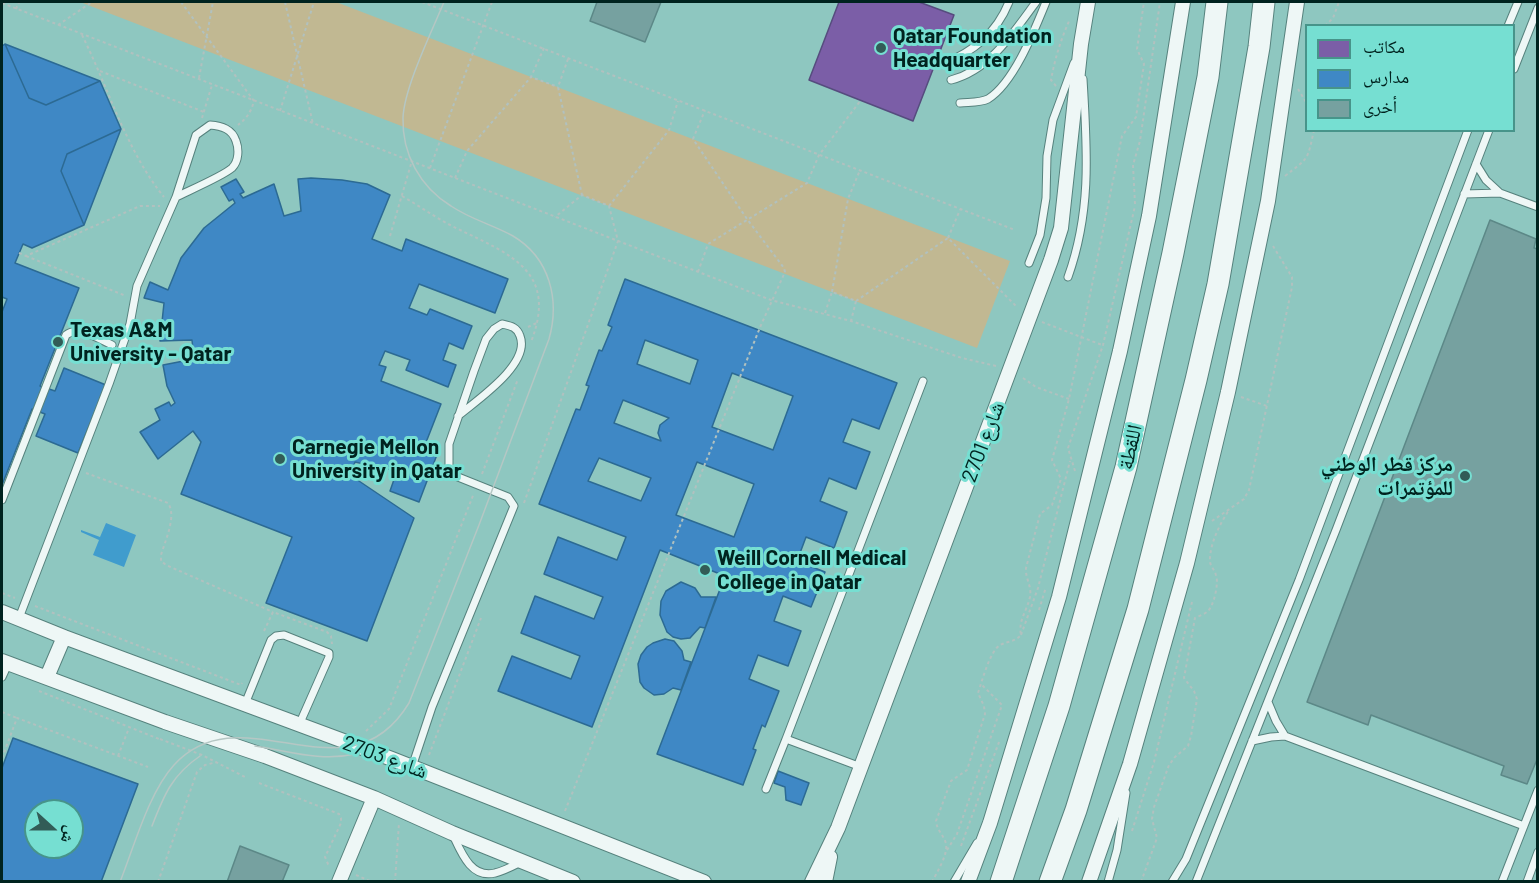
<!DOCTYPE html>
<html>
<head>
<meta charset="utf-8">
<style>
	body { margin:0 }
	#map { position:relative; width:1539px; height:883px; overflow:hidden; background:#8ec7c0; font-family:Barlow,"Noto Naskh Arabic",sans-serif }
	canvas { display:block }
	.frame { position:absolute; inset:0; border:3px solid #00231f; pointer-events:none }
	.legend { position:absolute; left:1305px; top:24px; width:210px; height:108px; box-sizing:border-box; background:#76dfd2; border:2px solid #47948a; margin:0; padding:8px 10px; list-style:none; font-size:18px; color:#00231f }
	.legend li { display:flex; align-items:center; gap:12px; height:30px }
	.legend b { width:30px; border:2px solid #47948a }
	.north { position:absolute; left:24px; top:799px; width:60px; height:60px; box-sizing:border-box; background:#76dfd2; border:2px solid #47948a; border-radius:50%; rotate:111deg; font-size:16px; font-weight:700; line-height:24px; text-align:center; color:#00231f }
	.north::after { content:''; display:block; margin:auto; width:21px; height:27px; background:#325c57; clip-path:polygon(50% 0,100% 100%,50% 72%,0 100%) }
</style>
</head>
<body>
<div id="map">
<canvas width="1539" height="883"></canvas>
<div class="frame"></div>
<ul class="legend">
<li><b style="height:16px;background:#7b5ea7"></b>مكاتب</li>
<li><b style="height:16px;background:#3f88c5"></b>مدارس</li>
<li><b style="height:16px;background:#76a1a0"></b>أخرى</li>
</ul>
<div class="north">ش</div>
</div>
<script>
const context = document.querySelector('canvas').getContext('2d');
context.lineJoin = 'round';
function fill(path, color) { context.fillStyle = color; context.fill(path, 'evenodd'); }
function strokePath(path, color, width, dash) { context.strokeStyle = color; context.lineWidth = width; context.lineCap = dash ? 'butt' : 'round'; context.setLineDash(dash || []); context.stroke(path); }
function drawText(font, color, halo, rows, align = 'center') {
  context.font = font + ' Barlow,"Noto Naskh Arabic",sans-serif'; context.lineWidth = 6; context.setLineDash([]); context.textBaseline = 'middle'; context.strokeStyle = halo; context.fillStyle = color; for (const [text, x, y, turn = 0] of rows) {
    context.save(); context.translate(x, y); context.rotate((+turn || 0) * Math.PI / 180); context.textAlign = isNaN(turn) ? turn : align; if (halo) context.strokeText(text, 0, 0); context.fillText(text, 0, 0); context.restore();
  }
}
fill(new Path2D(`
	M80,2H336L1010,261L977,348Z`), '#c1b892');
fill(new Path2D(`
	M106,523L136,535L124,567L93,555L99,540L81,532V530L100,537Z`), '#409ccd');
const offices = new Path2D(`
	M839,2H919L954,15L913,121L809,80Z`);
fill(offices, '#7b5ea7');
strokePath(offices, '#564c7e', 1.5);
const schools = new Path2D(`
	M5,44L29,98L46,105L100,81L121,129L67,154L61,171L84,225L32,248L23,244L15,263L79,288L40,386L55,391L64,368L106,385L78,453L36,436L45,414L32,409L2,485V312L7,299L2,297V46Z
	M5,44L100,81L46,105L29,98Z
	M121,129L84,225L61,171L67,154Z
	M311,178L342,180L367,184L390,195L372,239L402,251L406,239L508,279L495,313L419,284L409,308L427,315L430,309L472,326L463,349L449,343L443,360L456,365L448,387L406,370L410,360L385,351L379,365L386,367L381,381L441,404L425,445L438,452L419,502L390,491L397,471L355,462L350,475L414,518L367,641L266,603L292,537L181,494L201,442L193,431L158,459L140,432L160,420L155,409L169,402L171,406L175,403L167,386L163,365L194,359L192,340L160,341L164,303L144,298L150,282L168,290L181,258L204,228L235,203L233,199L229,201L221,187L236,179L244,192L240,194L243,198L274,184L284,216L301,211L298,179Z
	M625,279L897,383L879,429L852,419L843,442L870,452L856,489L829,478L820,501L847,512L834,548L806,537L797,561L825,572L811,607L783,596L774,621L801,631L788,666L758,655L749,679L779,691L765,727L762,725L753,749L756,750L743,785L657,754L725,576L660,550L592,727L498,691L512,656L571,679L580,656L521,633L535,596L594,619L603,597L544,574L558,537L617,560L626,537L539,504L576,409L580,410L589,386L586,385L599,350L602,351L612,327L608,325ZM645,340L698,360L690,384L637,364ZM732,373L793,396L773,450L712,427ZM623,400L669,418L660,425L658,433L661,441L614,423ZM599,458L651,478L641,501L588,481ZM697,462L754,484L734,537L676,515Z
	M681,582L695,588L701,597H716L705,628L700,627L690,638L681,639L673,637L667,632L660,615L661,601L666,591Z
	M665,639L674,641L682,651L684,660L691,662L681,690L673,688L664,694L654,695L644,688L640,682L638,664L641,655L647,647L653,643Z
	M13,738L138,784L101,882H2V768ZM36,811H72V847H36Z
	M778,771L809,783L801,805L786,800L785,787L774,783Z`);
fill(schools, '#3f88c5');
strokePath(schools, '#2c6a93', 1.5);
const building = new Path2D(`
	M597,2H661L645,42L590,21Z
	M1490,220L1536,239L1534,248L1538,249V757L1527,784L1501,775L1504,766L1371,715L1368,725L1307,702Z
	M240,846L289,865L282,882H227Z`);
fill(building, '#76a1a0');
strokePath(building, '#5c8887', 1.5);
const lane = new Path2D(`
	M1508,26L1518,2
	M943,64C974,51 996,34 1009,2
	M1514,69L1538,8
	M951,80C990,70 1013,33 1036,2
	M960,103C968,102 980,103 988,99C1014,83 1035,29 1046,2
	M210,125C222,126 232,129 236,141C239,149 239,161 232,168C223,176 188,191 176,197L196,135Z
	M1476,164L1486,180L1500,193
	M1464,194L1500,193L1538,207
	M1029,263L1040,235L1046,198L1047,156L1053,120L1074,63
	M1068,277C1092,210 1087,149 1083,79
	M2,500L66,335C78,325 99,339 112,345
	M19,618L109,384L130,324L137,286L176,197
	M2,677L8,664
	M1268,702L1276,721L1285,736
	M245,704L271,640L276,636L284,635L329,653V657L299,725
	M1252,741L1271,737L1285,736L1524,826
	M412,767L432,707L514,506L508,497L458,477L449,466V444L474,371L486,339L494,329L502,324C511,326 517,327 520,336C531,364 477,400 458,416
	M861,767L786,739L923,381
	M766,789L786,739
	M453,835C461,852 471,879 495,873C504,871 513,866 521,862
	M954,882L977,843
	M1108,882L1117,850L1126,793
	M1172,882L1186,859L1299,580L1468,130
	M1196,882L1336,530L1489,130
	M1502,882L1538,790
	M1527,882L1538,852`);
const street = new Path2D(`
	M2,612L64,637L392,759L704,882
	M2,661L165,722L265,756L374,798L452,833L573,882
	M47,677L64,637
	M339,882L374,798
	M812,882L838,828L1051,260L1061,228L1081,44L1088,2
	M825,882L830,857
	M968,882L990,823L1059,597L1120,351L1149,216L1183,2
	M1089,882L1130,764L1187,563L1228,392L1268,201L1297,2`);
const primary = new Path2D(`
	M1001,882L1059,706L1126,467L1173,253L1208,77L1217,2
	M1050,882L1076,810L1138,609L1196,380L1218,284L1259,47L1264,2`);
strokePath(lane, '#56827d', 9);
strokePath(street, '#56827d', 16);
strokePath(primary, '#56827d', 23);
strokePath(new Path2D(`
	M181,2L254,101C251,112 247,118 238,125
	M285,2L313,124
	M422,2L1015,230
	M2,3L771,300L851,321L962,358L996,366
	M16,9L19,2
	M58,25L92,2
	M1325,26L1333,18L1339,2
	M82,35C108,87 127,152 164,197
	M544,48L531,77L558,87
	M568,59L558,87L582,195
	M100,71L204,112
	M199,78L213,2
	M1056,86L1051,80C1055,58 1061,39 1070,19
	M1298,89L1306,102
	M280,111L314,2
	M202,118L212,85
	M430,168L492,2
	M1285,176C1309,157 1307,162 1314,130
	M455,178L467,151L531,77
	M402,196C421,207 439,220 458,229C512,255 558,272 531,342
	M1135,204L1133,165L1140,141L1160,2
	M609,206L669,130L678,101
	M390,236L411,164
	M948,238L960,210
	M19,253L26,256L140,206H160
	M26,256L126,296
	M698,272L708,244L807,183L819,155L861,100
	M832,292L848,199L860,170
	M856,301L948,238L1017,307
	M825,313L832,292L856,301L851,321
	M1042,322L1102,345
	M528,327L539,322
	M1023,378L1036,387L1069,399
	M1241,397L1267,406
	M1075,471L1068,448L1103,345L1135,206
	M86,473L168,503C177,516 165,541 161,555V561L166,565L273,612
	M482,474L518,379
	M524,503L618,241L609,206L582,195L555,217
	M1212,521L1244,499L1249,490L1292,287V277L1273,246
	M2,593L15,598
	M35,606L241,685L242,683
	M1039,610L1046,587
	M264,631L273,612L327,632L331,636L332,644
	M1021,635L1038,588L1070,461
	M39,691L159,739
	M2,712L17,718
	M366,731L389,709L474,493
	M160,739L202,755L245,777
	M429,755L481,618
	M118,756L129,728
	M2,758L17,718L148,767
	M259,783L339,814L341,818V823L325,857L328,864L331,866
	M565,811L761,325L785,272L784,268L747,219L693,139L705,110
	M1132,831L1154,762L1192,602
	M961,846L999,742
	M947,850L957,834L1002,705L981,684
	M356,875L372,882
	M158,882L197,772L205,765L217,762
	M395,882L399,823
	M932,882C937,872 948,855 946,844C944,835 937,831 936,821L951,781L967,770L985,714L984,706L978,693C982,681 990,651 1000,645C1008,641 1015,642 1021,635C1018,620 1027,611 1030,597C1032,586 1025,578 1026,568L1040,514L1052,505L1061,479L1052,460L1069,399L1122,136L1136,117L1144,64L1137,49L1144,2
	M1141,882L1157,838L1152,819L1154,807L1169,765L1175,757L1188,746L1191,736L1197,699L1194,691L1184,678L1195,618C1199,616 1205,614 1208,611C1214,605 1219,583 1216,575C1214,568 1209,566 1210,558C1211,541 1220,524 1229,510`), '#b1c1bf', 2, [3, 3]);
strokePath(lane, '#eef7f6', 7);
strokePath(street, '#eef7f6', 14);
strokePath(primary, '#eef7f6', 21);
strokePath(new Path2D(`
	M255,746C289,751 321,762 355,754
	M152,826C164,795 172,775 200,756
	M120,882C134,847 149,792 174,765C243,690 347,805 409,703L479,525L549,339C560,300 550,258 513,236C493,225 470,219 451,206C420,187 402,154 403,118C404,88 432,31 444,2`), '#b5c7c4', 1.5);
for (const [x, y, r, color] of [
	[881,48,6,"#325c57"],
	[58,342,6,"#325c57"],
	[280,459,6,"#325c57"],
	[1465,476,6,"#325c57"],
	[705,570,6,"#325c57"]
]) { const dot = new Path2D(); dot.arc(x, y, r, 0, 2 * Math.PI); context.fillStyle = color; context.fill(dot); strokePath(dot, '#76dfd2', 2); }
drawText('bold 21px', '#00231f', '#76dfd2', [
	["Qatar Foundation",893,36],
	["Headquarter",893,60],
	["Texas A&M",70,330],
	["University - Qatar",70,354],
	["Carnegie Mellon",292,447],
	["University in Qatar",292,471],
	["مركز قطر الوطني",1453,464,"right"],
	["للمؤتمرات",1453,488,"right"],
	["Weill Cornell Medical",717,558],
	["College in Qatar",717,582]
], 'left');
drawText('21px', '#00231f', '#76dfd2', [
	["شارع 2701",983,442,-69],
	["اللقطة",1130,447,-77],
	["شارع 2703",385,757,20]
]);
</script>
</body>
</html>
